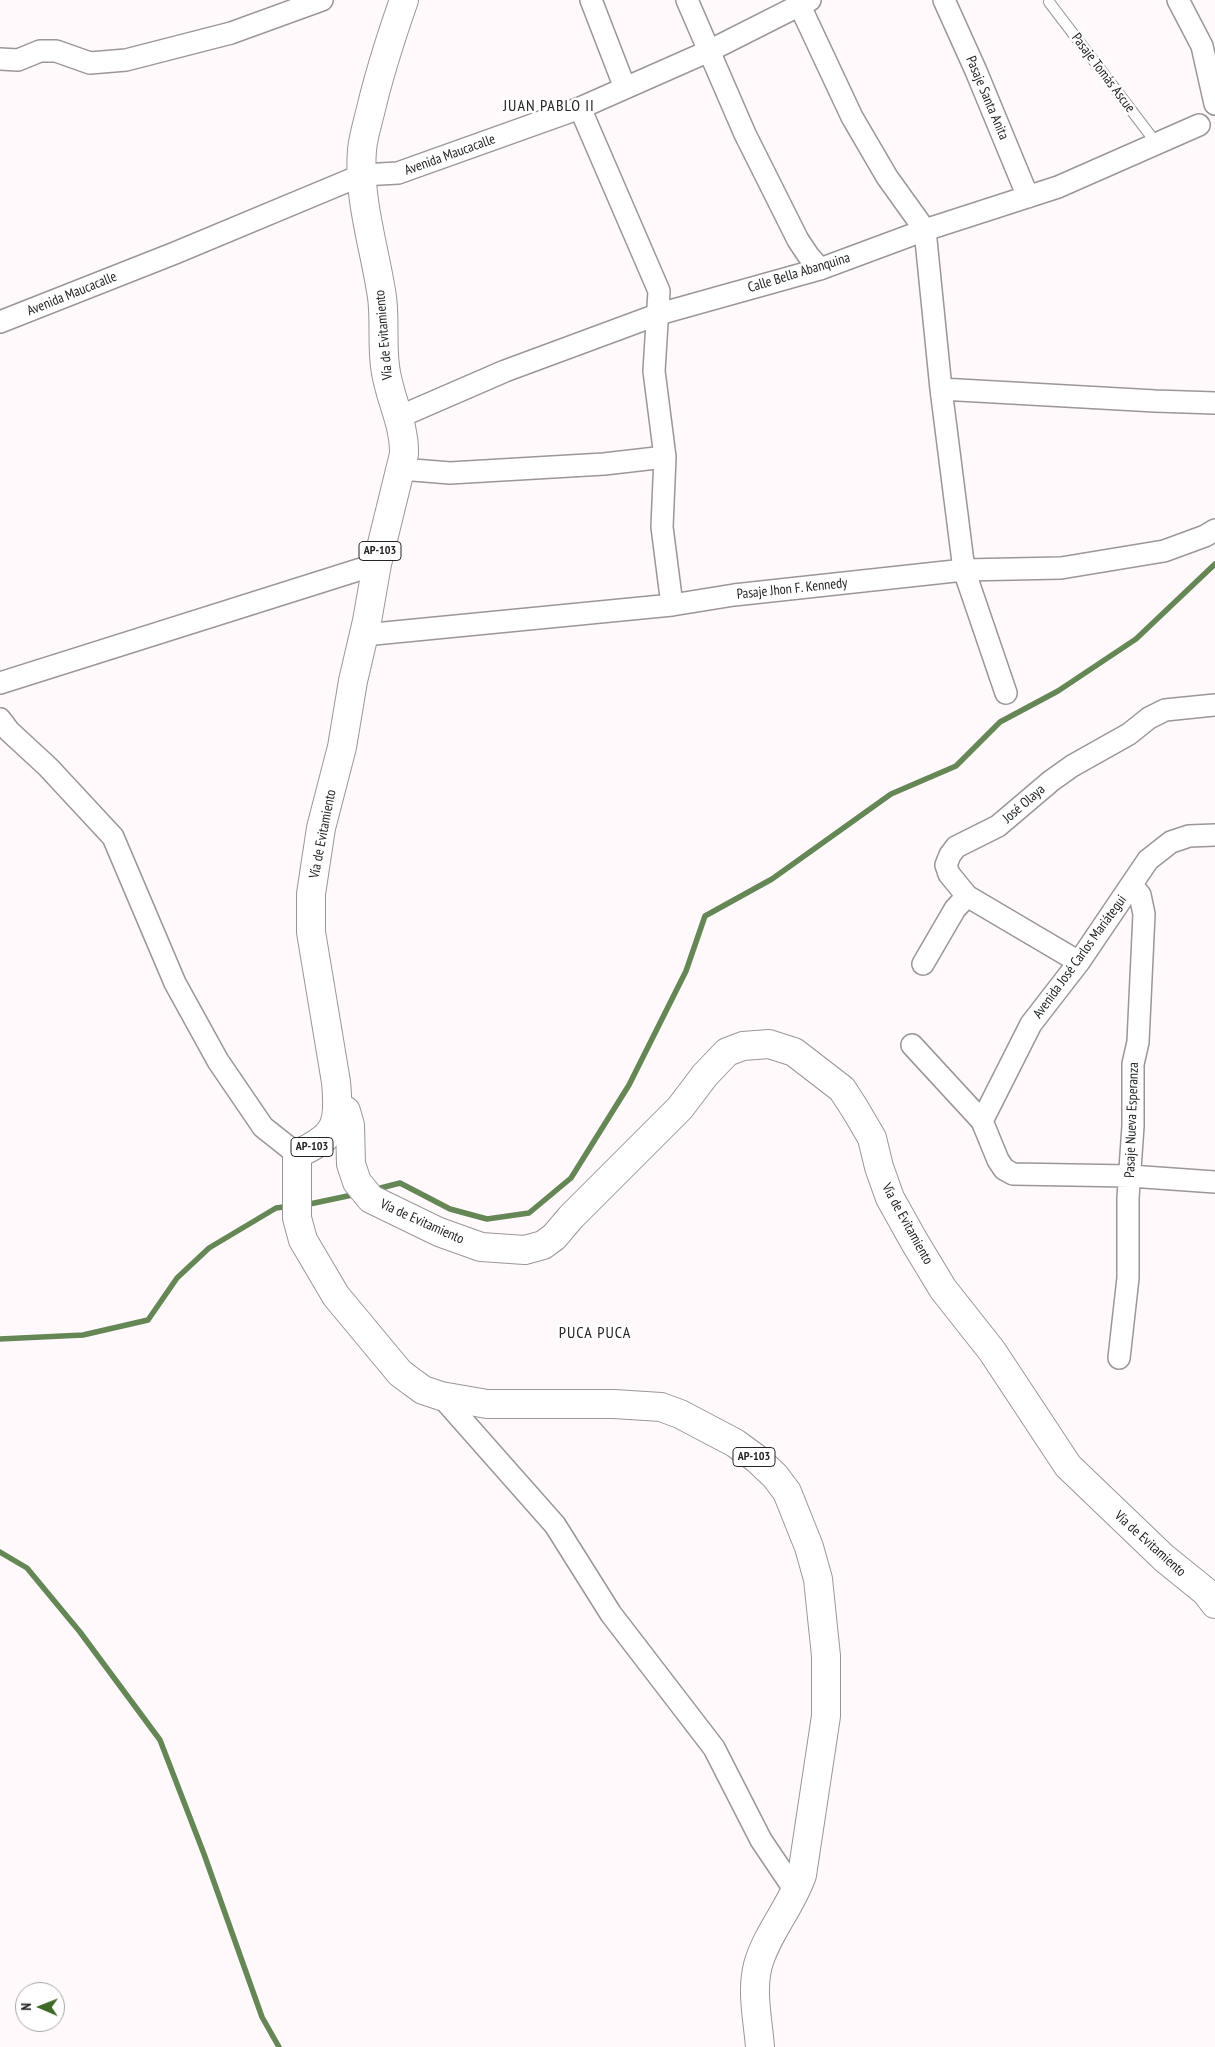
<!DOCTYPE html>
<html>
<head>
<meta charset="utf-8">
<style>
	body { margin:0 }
	#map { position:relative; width:1215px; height:2047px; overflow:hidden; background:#fff9fc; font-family:"PT Sans Narrow",sans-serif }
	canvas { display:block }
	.north { position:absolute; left:15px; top:1982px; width:50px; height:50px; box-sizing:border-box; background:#fff; border:1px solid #a8a7a7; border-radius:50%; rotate:271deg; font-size:14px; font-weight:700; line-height:20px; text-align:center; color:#252324 }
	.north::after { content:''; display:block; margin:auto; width:18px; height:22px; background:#3e6927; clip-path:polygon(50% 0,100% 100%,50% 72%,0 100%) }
</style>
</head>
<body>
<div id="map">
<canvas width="1215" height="2047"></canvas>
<div class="north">N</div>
</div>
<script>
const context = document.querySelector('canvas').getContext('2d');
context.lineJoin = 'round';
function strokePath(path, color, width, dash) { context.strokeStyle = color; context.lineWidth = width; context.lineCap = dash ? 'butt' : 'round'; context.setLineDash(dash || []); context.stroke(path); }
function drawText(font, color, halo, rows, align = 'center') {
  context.font = font + ' "PT Sans Narrow",sans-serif'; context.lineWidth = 5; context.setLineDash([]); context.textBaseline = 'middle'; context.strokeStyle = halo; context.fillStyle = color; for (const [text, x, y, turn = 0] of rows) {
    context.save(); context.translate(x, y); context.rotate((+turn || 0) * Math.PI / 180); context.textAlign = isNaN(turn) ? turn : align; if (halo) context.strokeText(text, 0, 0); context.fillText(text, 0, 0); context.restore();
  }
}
strokePath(new Path2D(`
	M373,1190L400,1183L450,1209L487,1219L529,1213L571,1178L629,1085L686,971L705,916L772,879L891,794L956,766L1000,722L1058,691L1136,639L1215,564
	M305,1205L357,1194
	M0,1339L83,1335L148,1320L177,1278L209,1248L276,1208L291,1206
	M0,1552L27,1568L80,1632L160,1740L204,1854L262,2017L279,2047`), '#658655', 5.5);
const lane = new Path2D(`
	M1049,2L1157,144`);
const street = new Path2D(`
	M591,0L625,88
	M687,0L745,134L798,240L808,255L820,269
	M944,0L976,71L1028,197
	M1178,0L1202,46L1215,104
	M799,4L852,117L887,177L925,230L941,389L964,570L1006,693
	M0,59L18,60L40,51H56L90,63L126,60L231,33L322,0
	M580,108L659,291L654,371L665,457L662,527L672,605
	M0,322L175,253L362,175L398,173L580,108L709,51L810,0
	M941,389L1155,401L1215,403
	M399,417L505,371L659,314L820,269L925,230L1058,187L1199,125
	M401,469L450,473L604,464L665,457
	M364,635L672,605L734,595L964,570L1061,568L1164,551L1205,536L1215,530
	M0,683L377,564
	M0,719L9,731L48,767L113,837L175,983L218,1061L263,1127L297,1154
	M967,896L1079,962
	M923,964L955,909L967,896L949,874L946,865L950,855L956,847L998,826L1051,781L1072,766L1129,734L1149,718L1165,710L1215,705
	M912,1045L982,1121L998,1160L1004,1169L1013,1174L1130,1176L1215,1182
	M982,1121L1031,1024L1079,962L1148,860L1171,842L1189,836L1215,835
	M1119,1358L1128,1278V1198L1133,1126V1064L1138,1042L1144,914L1140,895L1132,885
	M441,1396L555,1525L611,1614L714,1748L761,1840L796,1892`);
const secondary = new Path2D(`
	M338,1106L346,1111L350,1125L351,1164L357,1182L371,1199L439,1232L481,1247L525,1250L543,1245L554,1237L571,1217L680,1108L705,1075L727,1052L743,1046L769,1044L794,1052L842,1089L855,1109L872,1138L879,1167L890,1198L914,1241L943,1289L992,1351L1068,1466L1164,1558L1206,1592L1215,1604`);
const primary = new Path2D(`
	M404,0C391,37 379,74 370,113C367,125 363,138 362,150C358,200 375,249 382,297C385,320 382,343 385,366C388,396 405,423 404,454L377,564L367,621L353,681L342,747L321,828L311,894V932L336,1082C340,1124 337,1136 297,1154V1218L303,1240L336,1296L400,1373L412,1382L423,1390L441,1396L487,1404H614L661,1407L680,1414L735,1443L757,1459L775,1476L787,1492L809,1547L818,1579L826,1656V1716L802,1875C791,1907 767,1933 758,1965C751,1991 758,2021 760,2047`);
strokePath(lane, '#9c9599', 12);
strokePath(street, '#9c9599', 24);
strokePath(secondary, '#9c9599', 30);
strokePath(primary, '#9c9599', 30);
strokePath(lane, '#fff', 10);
strokePath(street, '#fff', 21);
strokePath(secondary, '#fff', 28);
strokePath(primary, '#fff', 28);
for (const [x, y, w] of [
	[380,551,42],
	[312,1147,42],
	[754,1457,42]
]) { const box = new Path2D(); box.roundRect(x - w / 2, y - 9.5, w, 19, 4); context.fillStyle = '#fff'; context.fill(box); strokePath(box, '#252324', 1); }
drawText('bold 12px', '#252324', null, [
	["AP-103",380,551],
	["AP-103",312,1147],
	["AP-103",754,1457]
]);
drawText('14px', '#252324', '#fff', [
	["Pasaje Tomás Ascue",1103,73,53],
	["Pasaje Santa Anita",987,98,67],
	["Avenida Maucacalle",450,155,-20],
	["Calle Bella Abanquina",799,273,-17],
	["Avenida Maucacalle",72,294,-22],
	["Vía de Evitamiento",384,335,-95],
	["Pasaje Jhon F. Kennedy",792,589,-6],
	["José Olaya",1024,804,-41],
	["Vía de Evitamiento",323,834,-79],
	["Avenida José Carlos Mariátegui",1080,957,-54],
	["Pasaje Nueva Esperanza",1132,1120,-88],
	["Vía de Evitamiento",422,1222,24],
	["Vía de Evitamiento",907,1224,61],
	["Vía de Evitamiento",1150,1544,42]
]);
context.letterSpacing = '1px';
drawText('16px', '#252324', '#fff', [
	["JUAN PABLO II",549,106],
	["PUCA PUCA",595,1333]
]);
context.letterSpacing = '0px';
</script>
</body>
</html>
